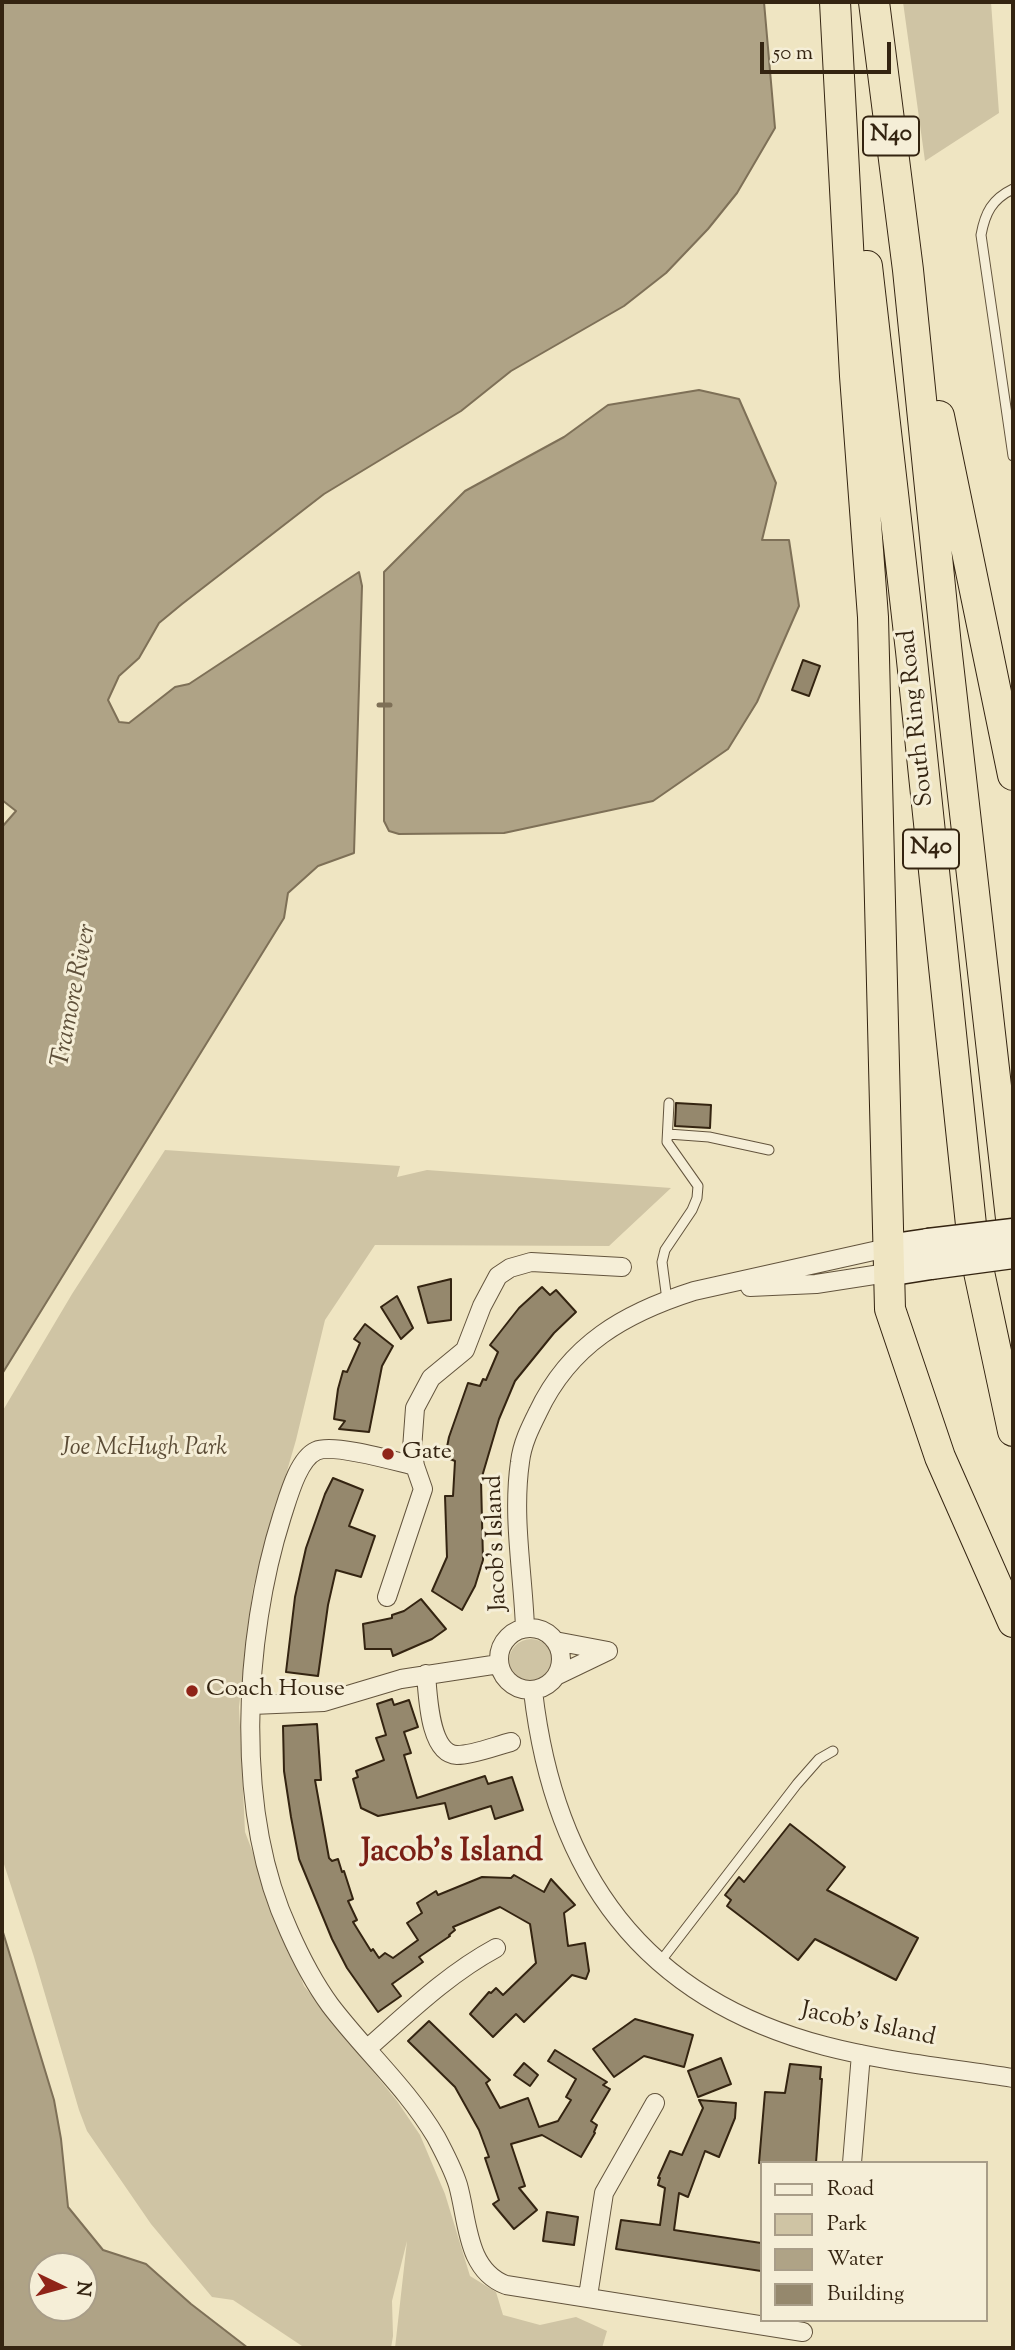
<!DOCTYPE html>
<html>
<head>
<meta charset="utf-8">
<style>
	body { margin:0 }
	#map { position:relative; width:1015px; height:2350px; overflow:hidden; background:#efe5c2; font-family:"Sorts Mill Goudy",serif }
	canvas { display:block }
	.frame { position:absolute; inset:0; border:4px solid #342411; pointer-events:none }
	.legend { position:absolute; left:760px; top:2161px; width:228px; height:161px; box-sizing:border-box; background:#f5eed7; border:2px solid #a89d88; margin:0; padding:9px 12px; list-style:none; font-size:21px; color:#342411 }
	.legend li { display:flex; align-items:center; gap:14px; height:35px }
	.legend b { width:35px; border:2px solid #a89d88 }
	.north { position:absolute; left:28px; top:2252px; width:70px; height:70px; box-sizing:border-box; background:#f5eed7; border:2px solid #a89d88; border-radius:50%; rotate:95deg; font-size:19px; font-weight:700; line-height:28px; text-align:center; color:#342411 }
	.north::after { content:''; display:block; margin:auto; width:24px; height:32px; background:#8f2418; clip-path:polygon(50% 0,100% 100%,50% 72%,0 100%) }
	.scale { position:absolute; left:760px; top:42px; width:131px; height:32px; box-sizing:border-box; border:4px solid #342411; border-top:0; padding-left:9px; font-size:21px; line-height:24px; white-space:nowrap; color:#342411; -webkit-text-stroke:5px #f5eed7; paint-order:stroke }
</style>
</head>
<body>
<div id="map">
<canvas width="1015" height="2350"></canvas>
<div class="frame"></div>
<ul class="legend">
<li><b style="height:9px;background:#f5eed7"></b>Road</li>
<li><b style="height:19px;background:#cfc4a4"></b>Park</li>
<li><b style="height:19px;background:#afa386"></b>Water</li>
<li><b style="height:19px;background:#95886d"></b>Building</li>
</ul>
<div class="north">N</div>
<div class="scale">50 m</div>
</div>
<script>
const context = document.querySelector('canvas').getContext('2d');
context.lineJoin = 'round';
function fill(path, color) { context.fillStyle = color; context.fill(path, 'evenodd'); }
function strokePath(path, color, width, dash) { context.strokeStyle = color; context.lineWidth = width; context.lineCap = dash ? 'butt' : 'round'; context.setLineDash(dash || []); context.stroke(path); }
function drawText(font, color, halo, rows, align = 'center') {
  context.font = font + ' "Sorts Mill Goudy",serif'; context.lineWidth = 6; context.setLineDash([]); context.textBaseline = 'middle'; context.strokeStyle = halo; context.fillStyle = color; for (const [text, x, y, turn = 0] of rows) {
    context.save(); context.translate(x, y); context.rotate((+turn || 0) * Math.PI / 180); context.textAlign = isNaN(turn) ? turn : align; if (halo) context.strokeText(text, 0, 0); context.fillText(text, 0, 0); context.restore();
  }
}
fill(new Path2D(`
	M903,2H991L999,113L925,161Z
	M165,1150L400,1166L397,1177L427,1170L671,1188L609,1246L375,1245L325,1320L296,1440L253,1588L239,1707L245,1832L304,1986L397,2101L420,2135L445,2194L470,2276L496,2292L503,2315L540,2325L576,2317L607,2331L602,2348H395L407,2241L392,2301L393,2336L391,2348H307L302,2346L233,2300L212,2297L151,2224L87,2131L79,2110L34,1957L2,1858V1412L72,1294Z
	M509 1661a22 22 0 1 1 44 0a22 22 0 1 1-44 0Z`), '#cfc4a4');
const water = new Path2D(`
	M2,2H764L775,128L737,193L708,229L666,273L624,306L511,371L461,411L324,494L182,604L159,623L139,658L119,676L108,700L119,722L129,723L175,687L189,684L359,572L362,586L354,853L318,866L288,893L284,918L2,1374V827L16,811L2,800Z
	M699,390L739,399L776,483L762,540H789L799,606L757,702L728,749L653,801L504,833L399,834L389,831L384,821V572L465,491L564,437L608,405Z
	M2,1929L54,2100L61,2139L68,2207L103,2250L146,2264L191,2304L248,2348H2ZM42,2266H84V2308H42Z`);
fill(water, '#afa386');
strokePath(water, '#7e7057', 2);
strokePath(new Path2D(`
	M379,705H390`), '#7e7057', 5);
const building = new Path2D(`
	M803,660L820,666L809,696L792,690Z
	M676,1103L711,1105L710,1128L675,1126Z
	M451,1279V1320L428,1323L418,1287Z
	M542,1287L550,1295L556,1290L576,1312L554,1333L515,1381L499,1419L481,1480L483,1560L475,1586L462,1610L432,1591L447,1557L445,1496H453L455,1461L445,1457L449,1437L468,1383L480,1386L483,1379L486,1380L498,1352L490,1345L519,1308Z
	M397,1296L413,1328L401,1339L381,1307Z
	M365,1324L393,1346L382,1366L369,1432L339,1429L345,1421L334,1419L338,1389L343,1371L347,1372L360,1343L354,1339Z
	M333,1478L363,1490L349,1526L375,1536L361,1577L336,1570L328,1605L318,1676L286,1672L295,1597L306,1548L325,1494Z
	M421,1599L446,1629L432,1639L393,1656L391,1649H365L363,1624L392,1618V1615L404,1611Z
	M392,1699L394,1705L409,1700L418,1727L404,1732L411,1753L404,1755L417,1798L485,1776L488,1784L512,1777L523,1810L495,1819L491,1806L449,1819L445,1803L378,1816L361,1808L353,1779L358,1777L356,1771L384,1760L376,1738L386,1735L377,1704Z
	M317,1724L321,1780H315L329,1858L332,1861L338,1859L342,1872L344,1871L353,1899L348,1901L357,1920L353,1922L371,1951L373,1949L379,1958L385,1953L393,1958L418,1940L407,1923L422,1913L417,1903L436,1891L438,1895L482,1877L511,1878L514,1875L544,1892L551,1879L575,1905L564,1913L568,1946L585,1943L589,1971L586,1979L572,1975L524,2022L516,2014L493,2037L470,2014L489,1992L491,1993L496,1988L503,1995L536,1963L530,1924L500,1907L453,1927L455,1930L449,1935L450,1936L419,1957L423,1962L392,1984L401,1996L378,2012L347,1968L332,1939L299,1859L291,1817L284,1771L283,1726Z
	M790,1824L845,1867L827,1890L918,1938L896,1980L815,1939L798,1960L727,1906L731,1900L725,1895L739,1877L744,1882Z
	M635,2019L693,2035L684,2067L644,2056L614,2077L593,2049Z
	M429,2021L490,2080L486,2083L500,2108L528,2098L539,2127L558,2121L571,2100L566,2097L576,2079L548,2061L555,2050L607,2082L603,2085L610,2089L591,2121L597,2125L594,2132L595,2133L581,2157L542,2135L511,2144L525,2186L519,2188L537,2210L514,2229L493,2204L499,2200L485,2158L489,2157L479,2130L455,2087L408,2041Z
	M721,2058L731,2084L698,2097L688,2071Z
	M524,2063L538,2075L530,2086L514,2075Z
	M790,2064L821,2067L820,2079H822L816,2163H759L765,2092L785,2093Z
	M699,2100L736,2103L735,2118L719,2157L705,2151L688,2197L679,2193L674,2230L761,2243V2271L616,2249L621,2220L660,2225L665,2188L658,2185L660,2178H658L670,2151L682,2155L703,2108Z
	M547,2212L578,2217L574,2245L543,2241Z`);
fill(building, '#95886d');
strokePath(building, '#342411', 2);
const service = new Path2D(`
	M1013,189C992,199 985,213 981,235L1013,456
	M668,1134L709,1137L769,1150
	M667,1300L662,1262L665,1250L692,1210L697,1198L698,1186L667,1142L669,1103
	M660,1962L797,1784L819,1759L833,1751`);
const minor = new Path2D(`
	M750,1287L816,1284L887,1273
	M415,1466C394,1461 333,1443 316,1451C298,1459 288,1498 282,1516C243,1639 234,1812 289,1931C300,1956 314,1983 330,2005C364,2050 407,2088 436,2137C444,2152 453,2169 458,2185C468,2220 466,2270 506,2285L803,2332
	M387,1597L423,1489L415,1466L412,1449L415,1408L431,1378L465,1350L482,1306L498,1276L510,1268L531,1262L622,1267
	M499 1659a31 31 0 1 1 62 0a31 31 0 1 1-62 0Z
	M525,1628C523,1573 512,1517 520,1462C522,1444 530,1428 538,1412C570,1344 625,1313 694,1291L887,1248
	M555,1641L608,1651L556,1676
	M426,1674C428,1695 429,1754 457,1755C474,1755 495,1746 511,1742
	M533,1691C554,1873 642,1998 825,2046C886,2062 951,2068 1013,2078
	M252,1705L324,1702L401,1679L499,1664
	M368,2048C409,2012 448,1974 496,1948
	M852,2163L861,2054
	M588,2296L604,2193L655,2103`);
const secondary = new Path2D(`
	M887,1248L928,1242
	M887,1273L931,1266`);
const trunk = new Path2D(`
	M835,2L855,376L873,617L890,1309L940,1457L1013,1622
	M874,2L908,270L946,646L1013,1236
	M867,266L911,651L973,1244L1013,1431
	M939,416L1013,775`);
strokePath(service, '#63543d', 11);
strokePath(minor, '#63543d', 20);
strokePath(secondary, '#342411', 29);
strokePath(trunk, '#342411', 32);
strokePath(service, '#f5eed7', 9);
strokePath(minor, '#f5eed7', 18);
strokePath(secondary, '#f5eed7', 26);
strokePath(trunk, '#efe5c2', 30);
const secondaryBridge = new Path2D(`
	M928,1242L1013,1232
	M931,1266L1013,1255`);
strokePath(secondaryBridge, '#342411', 29, []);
strokePath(secondaryBridge, '#f5eed7', 26);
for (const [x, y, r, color] of [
	[388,1454,7,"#8f2418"],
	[192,1691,7,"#8f2418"]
]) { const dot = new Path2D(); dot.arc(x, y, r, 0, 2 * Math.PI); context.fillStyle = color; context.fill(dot); strokePath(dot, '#f5eed7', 2.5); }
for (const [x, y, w] of [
	[891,136,56],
	[931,849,56]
]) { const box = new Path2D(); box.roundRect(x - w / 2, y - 19.5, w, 39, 5); context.fillStyle = '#f5eed7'; context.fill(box); strokePath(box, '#342411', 2); }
drawText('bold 23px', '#342411', null, [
	["N40",891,136],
	["N40",931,849]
]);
drawText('24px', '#342411', '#f5eed7', [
	["South Ring Road",918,718,-96],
	["Jacob's Island",498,1543,-92],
	["Jacob's Island",868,2026,12]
]);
drawText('italic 24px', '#5b4c36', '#f5eed7', [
	["Joe McHugh Park",144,1450]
]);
drawText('24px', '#342411', '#f5eed7', [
	["Gate",402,1454],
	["Coach House",206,1691]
], 'left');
drawText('italic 26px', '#5f503a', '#f5eed7', [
	["Tramore River",76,996,-79]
]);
drawText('bold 32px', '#7a1f14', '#f5eed7', [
	["Jacob's Island",452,1855]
]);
</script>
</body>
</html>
